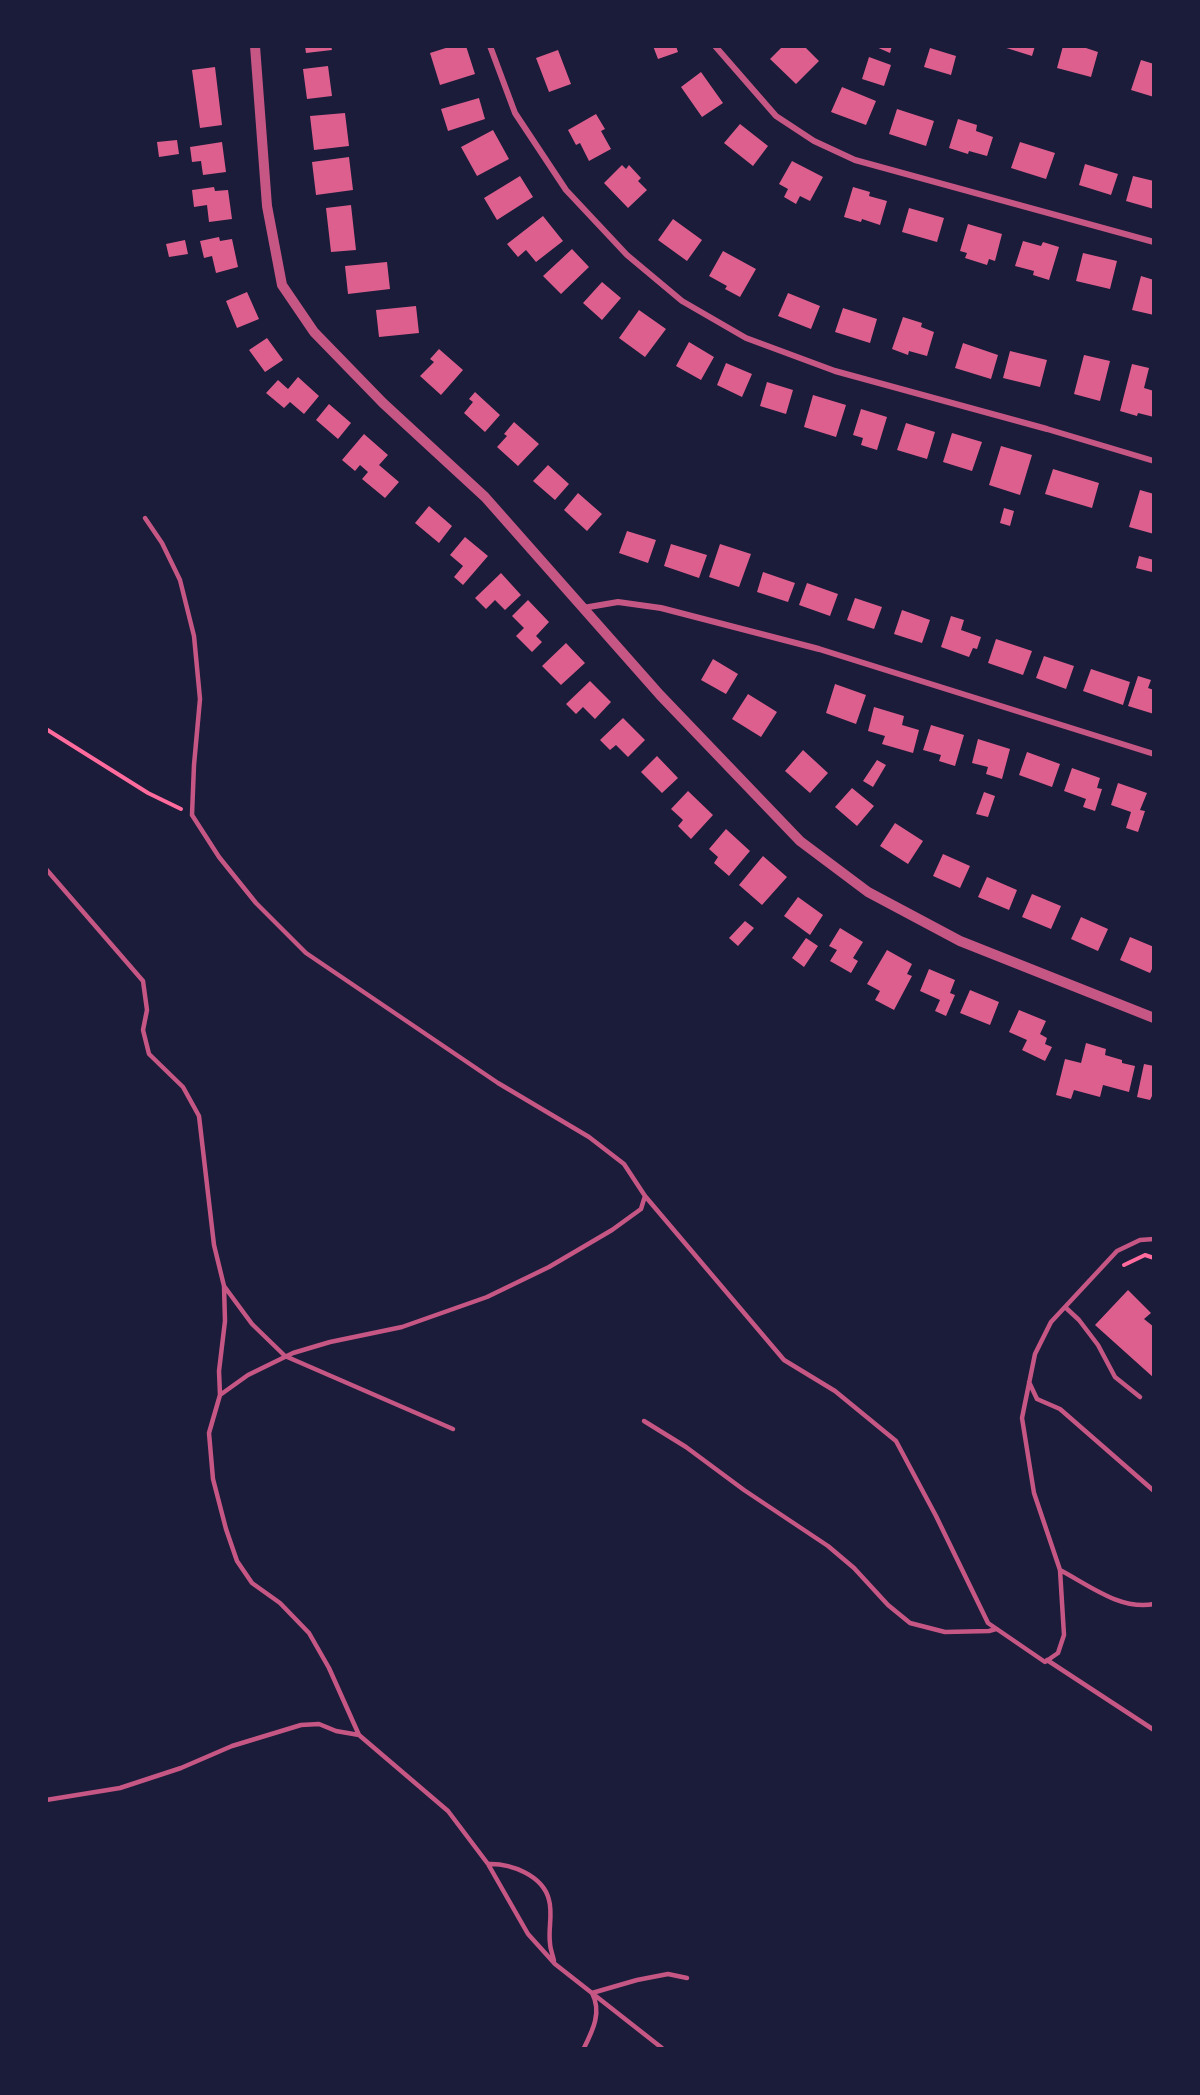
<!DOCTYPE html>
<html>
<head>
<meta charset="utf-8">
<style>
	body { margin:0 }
	#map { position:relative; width:1200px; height:2095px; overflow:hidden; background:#1b1b3a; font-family:"PT Sans",sans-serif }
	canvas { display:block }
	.frame { position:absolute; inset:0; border:48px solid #1b1b3a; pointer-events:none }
</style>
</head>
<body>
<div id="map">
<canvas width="1200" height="2095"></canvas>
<div class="frame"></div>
</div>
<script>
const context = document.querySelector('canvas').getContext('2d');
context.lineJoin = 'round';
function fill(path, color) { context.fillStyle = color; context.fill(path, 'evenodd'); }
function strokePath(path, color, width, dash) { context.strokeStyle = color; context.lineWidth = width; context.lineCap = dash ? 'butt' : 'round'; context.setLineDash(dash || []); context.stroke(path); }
fill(new Path2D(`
	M305,46H331L332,50L306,53Z
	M452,46H466L475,74L440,85L430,53Z
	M653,46H676L678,52L658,59Z
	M783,46H804L819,61L796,84L770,59Z
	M874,46H892L890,53Z
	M1000,46H1035L1032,56Z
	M1063,46H1080L1098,52L1091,77L1057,68Z
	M930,48L956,56L951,75L924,67Z
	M558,50L571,84L549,92L536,58Z
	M869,57L891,65L884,86L862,79Z
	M1141,60L1154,64V97L1131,90Z
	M328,66L332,96L307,99L303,69Z
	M215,67L222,125L200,128L192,70Z
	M701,72L723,103L702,117L681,87Z
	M842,87L876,101L866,125L831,112Z
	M479,98L485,119L448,131L441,109Z
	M897,109L934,121L926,146L889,134Z
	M345,113L349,146L314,150L310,116Z
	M596,114L605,129L601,131L611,149L589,161L580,143L576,145L568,130Z
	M958,119L977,125L976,131L993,137L987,156L969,151L968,154L949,148Z
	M740,124L768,146L753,166L724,143Z
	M493,130L509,159L477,176L461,147Z
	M177,140L179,154L159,157L157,142Z
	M222,142L226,172L203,175L201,161L192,162L190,147Z
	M1020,142L1055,153L1046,179L1011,168Z
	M349,157L353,190L316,195L312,162Z
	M792,161L823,177L810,201L800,196L796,204L784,197L788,189L779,184Z
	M1085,164L1118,174L1111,195L1079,185Z
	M622,165L626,169L629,165L641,178L638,181L647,190L628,208L604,183Z
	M520,176L533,197L497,220L484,198Z
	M1133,176L1154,181V209L1126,201Z
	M214,187L215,191L228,190L232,219L209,222L207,205L194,207L192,190Z
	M853,187L870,192L869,196L887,201L880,225L862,219L861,222L844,217Z
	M351,205L356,250L331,252L326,208Z
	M909,208L944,218L937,242L902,232Z
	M543,216L563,241L536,262L526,250L518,257L507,244Z
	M673,219L702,240L687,261L658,240Z
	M968,224L1002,234L995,261L989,259L987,265L965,258L967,253L960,251Z
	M219,237L220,241L232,239L238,267L216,273L212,256L204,258L200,241Z
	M185,240L188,254L169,257L166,244Z
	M1023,241L1041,246L1043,242L1059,247L1049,280L1033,275L1034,271L1015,266Z
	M572,249L589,267L561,294L543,276Z
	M723,251L756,269L740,297L725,289L727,286L709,276Z
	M1083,253L1117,261L1110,289L1076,281Z
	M387,262L390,289L348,294L345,266Z
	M1141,276L1154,280V315L1132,310Z
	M602,282L621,298L602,320L583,303Z
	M247,292L259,319L237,328L226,301Z
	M788,293L820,306L811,329L778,316Z
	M416,306L419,333L379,337L376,310Z
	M843,308L877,319L870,343L835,332Z
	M639,310L666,329L645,357L619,338Z
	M903,317L922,323L921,327L934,332L927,356L909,351L908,355L892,349Z
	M267,338L283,360L265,372L249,350Z
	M689,342L714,357L701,380L676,366Z
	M963,343L998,355L991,379L955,368Z
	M439,349L463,370L441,395L420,376L434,362L430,359Z
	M1010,351L1047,360L1040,387L1003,378Z
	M1084,355L1110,361L1100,401L1074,394Z
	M726,363L752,374L742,397L717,385Z
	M1132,364L1149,368L1144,388L1154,391V417L1138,413L1137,416L1120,411Z
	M298,377L319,396L304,414L290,402L284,408L266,393L278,380L288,389Z
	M767,382L793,390L786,414L760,406Z
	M475,392L500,415L485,432L464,413L473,402L469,399Z
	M813,395L846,405L836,437L804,427Z
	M329,404L351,423L338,439L316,420Z
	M861,409L887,417L877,450L861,445L863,438L853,435Z
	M514,422L539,444L518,466L497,447L507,436L504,434Z
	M906,423L935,432L927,459L897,450Z
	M952,433L982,442L972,471L943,462Z
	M364,434L388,455L379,465L399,482L385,498L362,479L368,472L360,465L355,471L342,460Z
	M1001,446L1032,455L1020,495L989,485Z
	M548,465L569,484L555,500L533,481Z
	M1053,469L1099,483L1092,508L1045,494Z
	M1140,490L1154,494V534L1129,527Z
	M578,493L602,514L587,531L564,510Z
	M429,506L452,526L439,543L415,523Z
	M1004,508L1014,511L1010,526L1000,523Z
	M627,531L656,540L648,563L619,553Z
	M465,537L488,556L463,585L454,577L463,566L450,555Z
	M671,544L707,555L699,578L664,566Z
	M720,544L751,554L739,587L709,577Z
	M1139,556L1154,560L1152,572L1136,568Z
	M763,572L795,583L788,602L757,592Z
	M501,573L521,595L505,610L495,600L486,609L475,598Z
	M807,583L838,594L830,616L799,605Z
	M855,598L882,607L874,629L847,620Z
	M528,600L549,622L536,636L542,642L532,652L516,636L524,628L512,616Z
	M902,610L930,620L922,643L894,634Z
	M951,616L964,620L961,630L981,637L977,649L973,648L969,657L941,647Z
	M996,639L1032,651L1023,675L988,663Z
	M566,643L585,663L561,685L542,666Z
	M1044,656L1074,666L1066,689L1036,678Z
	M713,659L738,674L726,694L701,680Z
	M1091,669L1130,682L1123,705L1083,691Z
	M1138,676L1151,680L1148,688L1154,690V714L1128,706Z
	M590,681L611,702L595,719L583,707L576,714L566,704Z
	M835,684L866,695L856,724L826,713Z
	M748,694L777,712L761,737L732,719Z
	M874,707L904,716L902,725L919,730L913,753L882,744L885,736L868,731Z
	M623,718L645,740L628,757L616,745L610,750L600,740Z
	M931,725L964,735L955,766L939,761L941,755L923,750Z
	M978,739L1010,749L1002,779L986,774L988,767L972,763Z
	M803,750L828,773L810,793L785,771Z
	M1027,752L1060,764L1052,787L1019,775Z
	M657,756L678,778L662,793L641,772Z
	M877,760L886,765L873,787L863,781Z
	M1072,768L1100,778L1097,788L1102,789L1095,811L1083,807L1086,799L1064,791Z
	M1118,783L1147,793L1140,810L1145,811L1138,832L1126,828L1131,812L1111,805Z
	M852,788L874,806L857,826L835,807Z
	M688,791L713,815L691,839L678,826L683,820L671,809Z
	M984,792L995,796L988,817L976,814Z
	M895,823L923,841L908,864L880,846Z
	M726,829L750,851L729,876L714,863L718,857L709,849Z
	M943,854L970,866L960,888L933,876Z
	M763,856L787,877L762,905L739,885Z
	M987,877L1017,890L1009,910L978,897Z
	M1032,894L1061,906L1051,929L1022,917Z
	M798,897L823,915L810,935L784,916Z
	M1081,917L1108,929L1098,951L1071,939Z
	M745,921L754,928L738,946L729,938Z
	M840,928L863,942L853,958L858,961L851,973L830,961L837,950L829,946Z
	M1130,937L1154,947V965L1150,973L1120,960Z
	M806,938L818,946L804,967L792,958Z
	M887,950L912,964L907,974L912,976L894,1010L875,1000L880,991L867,984Z
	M929,969L955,980L950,993L955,995L946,1016L935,1011L940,1000L920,991Z
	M970,990L999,1002L990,1025L960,1013Z
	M1019,1010L1046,1021L1040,1034L1047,1038L1045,1044L1052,1047L1045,1061L1022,1050L1027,1040L1009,1032Z
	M1086,1043L1106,1049L1105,1055L1122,1060V1063L1135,1066L1129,1092L1103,1085L1100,1097L1074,1090L1071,1099L1056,1095L1065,1059L1081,1063Z
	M1144,1064L1154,1066V1092L1150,1100L1137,1097Z
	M1128,1290L1151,1313L1144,1319L1154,1327V1378L1095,1325Z`), '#dd5f8e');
strokePath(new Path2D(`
	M46,729L148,793L181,809
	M1124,1265L1145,1255L1154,1258`), '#ff6b9d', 4);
strokePath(new Path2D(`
	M145,518L162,543L180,580L194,636L200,699L194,765L192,815L219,857L256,903L306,953L498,1083L589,1137L624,1164L645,1196L784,1360L835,1391L896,1441L936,1516L988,1623L1045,1662L1058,1653L1064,1635L1060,1570L1034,1493L1022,1418L1035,1354L1051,1322L1117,1251L1140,1240L1154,1239
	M46,869L143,981L147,1010L143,1030L149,1054L183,1087L199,1116L214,1245L224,1286L225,1321L219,1371L220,1395
	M645,1196L641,1209L612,1230L549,1267L487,1297L402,1327L330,1342L293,1353L248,1375L220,1395L209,1433L213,1479L226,1529L237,1561L252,1583L280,1603L309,1633L329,1668L359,1735L448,1811L488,1864L528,1934L555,1964L662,2048
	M224,1286L252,1324L285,1356L453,1429
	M1065,1307L1079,1320L1098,1345L1115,1377L1140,1397
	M1029,1382L1037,1399L1060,1409L1154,1491
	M644,1421L686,1447L744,1490L828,1546L854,1568L888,1605L910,1623L945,1632L989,1631L996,1629
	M1060,1570C1087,1584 1121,1611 1154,1604
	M1047,1660L1154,1730
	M46,1800L120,1788L181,1768L232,1746L301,1725L319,1724L336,1731L359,1735
	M488,1864C510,1863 543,1875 549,1900C553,1914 548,1929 550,1943C550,1949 553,1955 554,1961
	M584,2048C593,2030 602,2012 592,1993L637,1980L668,1974L687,1978`), '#c65784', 4.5);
strokePath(new Path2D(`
	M490,46L515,113L566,190L627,255L682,301L746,338L835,371L1047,429L1154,461
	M715,46L776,116L814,141L855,160L1154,242
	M583,608L618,602L661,608L819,649L1154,754`), '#c65784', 6);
strokePath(new Path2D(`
	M255,46L267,206L282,285L314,332L383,403L485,497L660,695L800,841L868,892L960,941L1154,1018`), '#c65784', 10);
</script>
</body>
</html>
